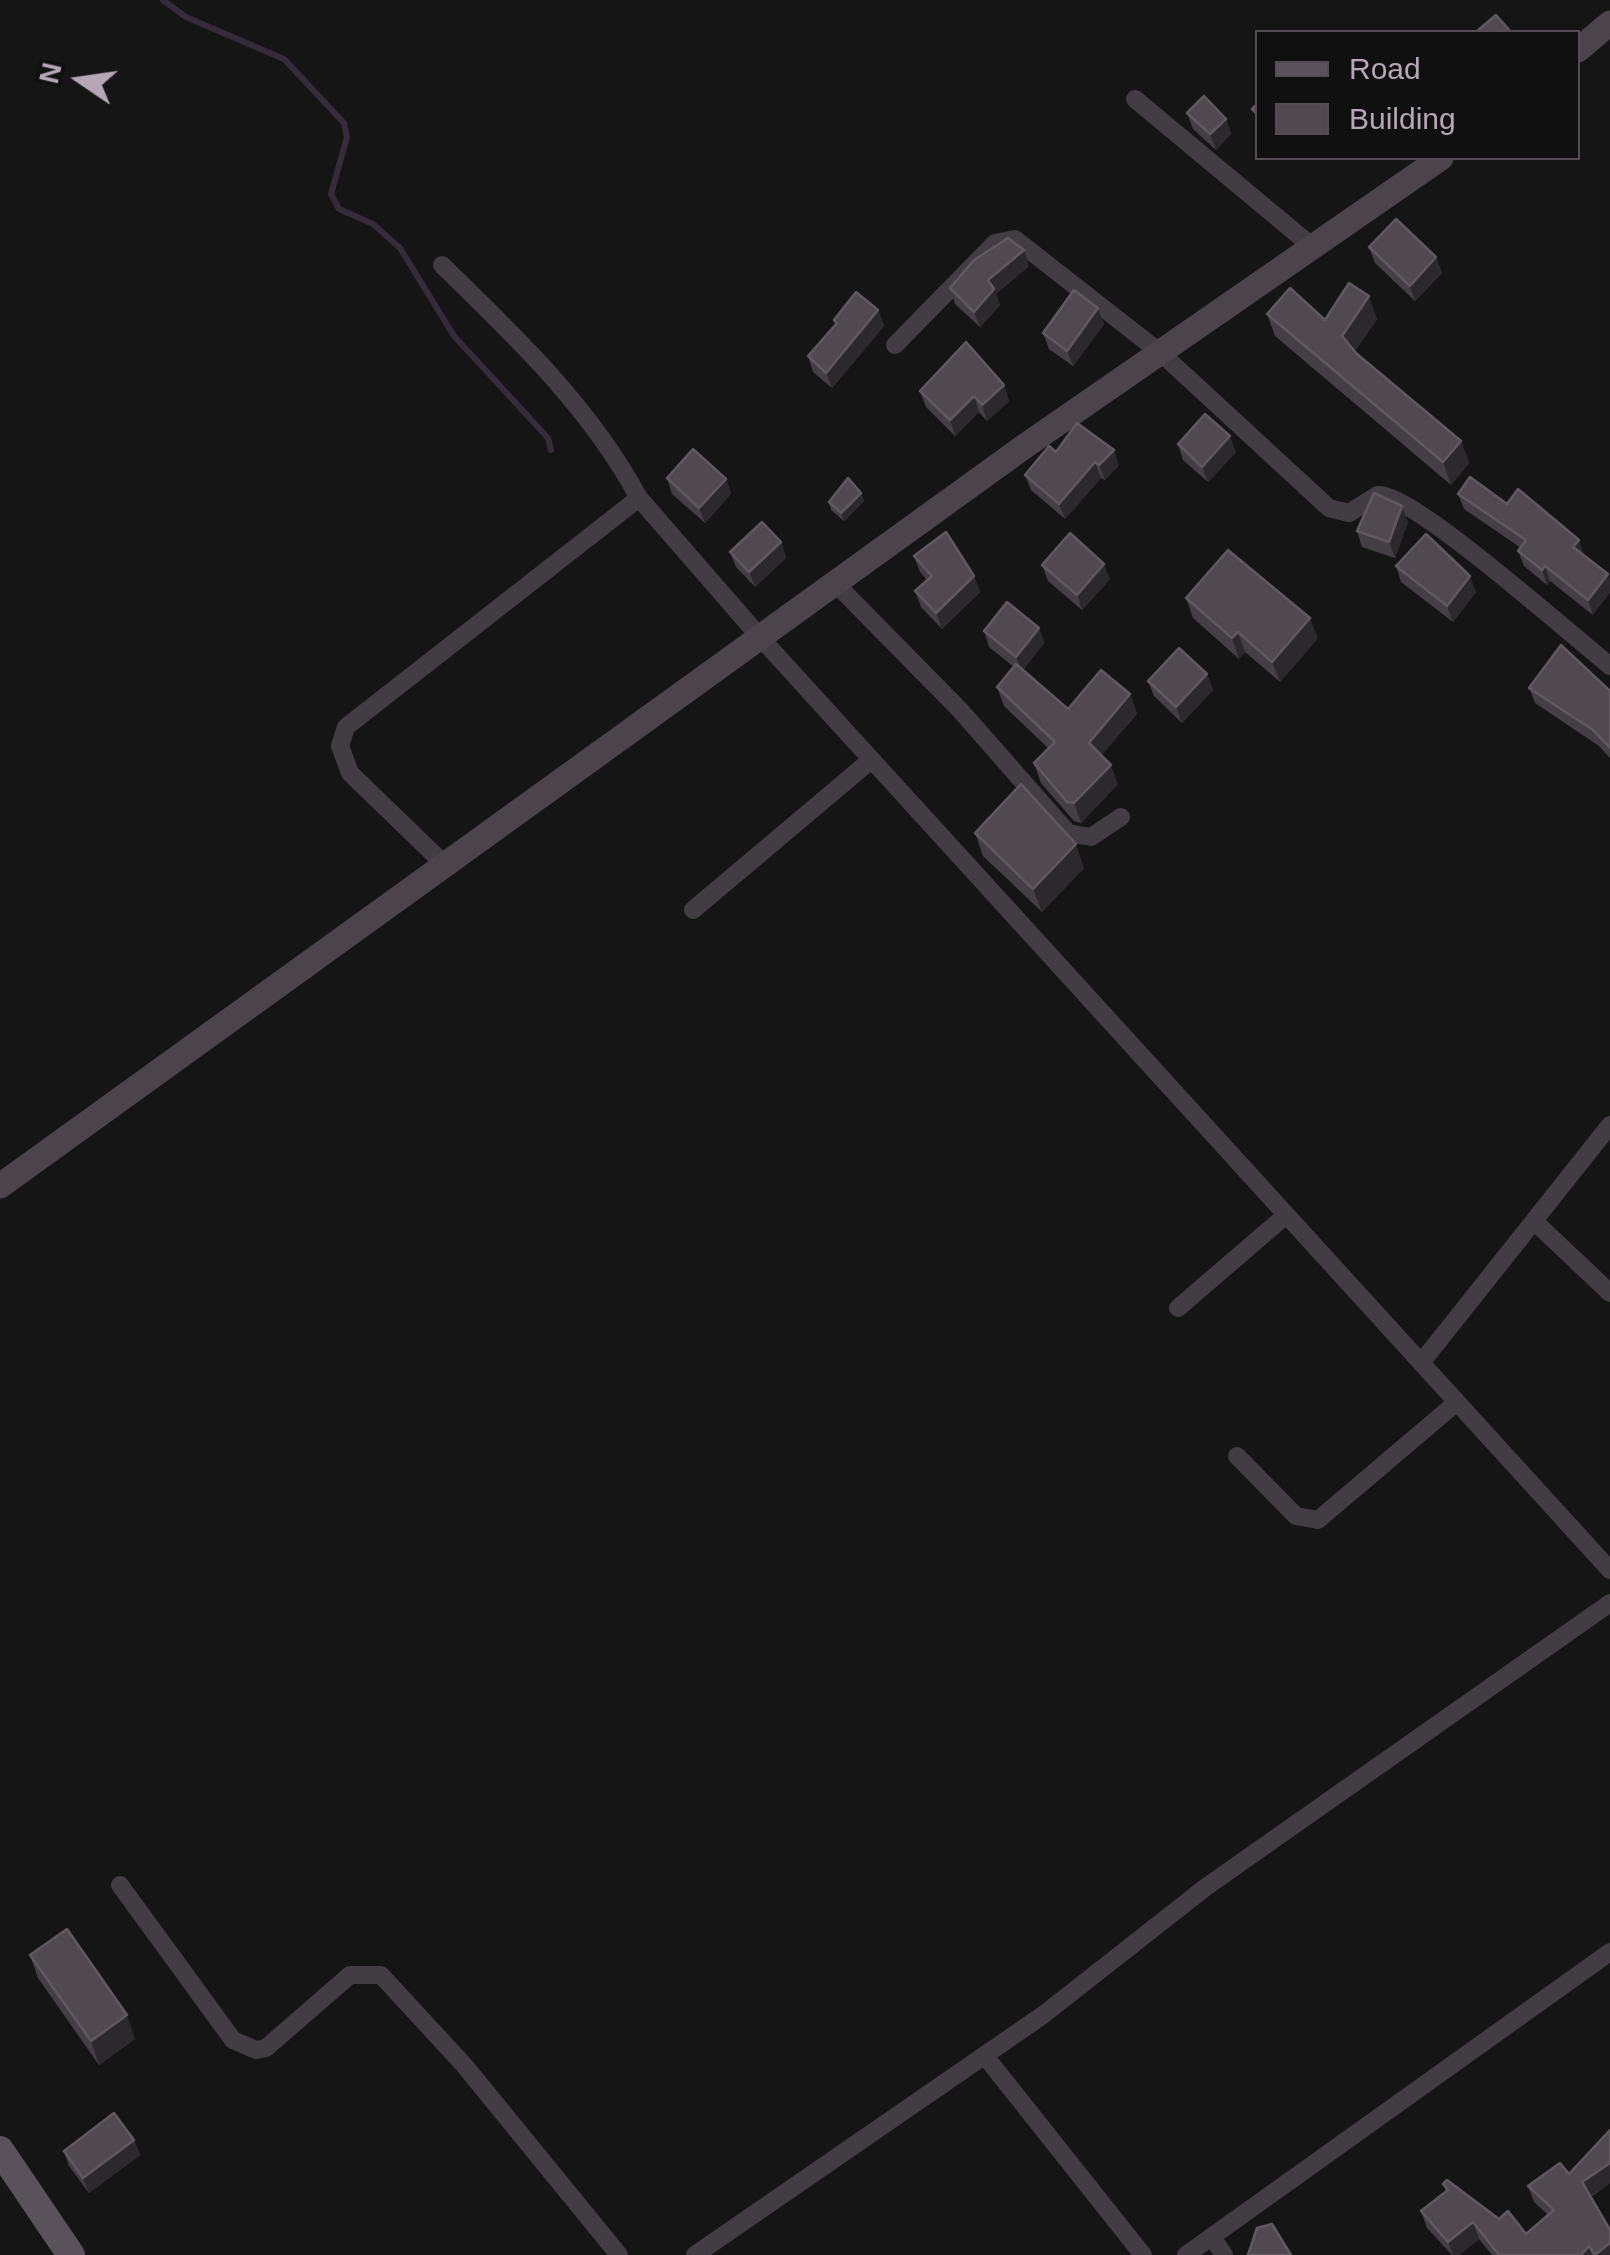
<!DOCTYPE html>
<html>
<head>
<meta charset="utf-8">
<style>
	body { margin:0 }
	#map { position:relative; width:1610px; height:2255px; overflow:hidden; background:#161516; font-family:Helvetica,sans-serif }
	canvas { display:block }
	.legend { position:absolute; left:1255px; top:30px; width:325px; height:130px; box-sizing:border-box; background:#111011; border:2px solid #534c53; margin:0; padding:12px 18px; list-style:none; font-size:30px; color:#b6a7b7 }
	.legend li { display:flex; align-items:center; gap:20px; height:50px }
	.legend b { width:50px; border:2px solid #534c53 }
	.north { position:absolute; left:30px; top:30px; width:100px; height:100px; -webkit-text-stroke:8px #111011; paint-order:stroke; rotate:283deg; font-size:28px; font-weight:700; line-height:40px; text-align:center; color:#b6a7b7 }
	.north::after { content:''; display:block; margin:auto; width:35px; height:45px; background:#b6a7b7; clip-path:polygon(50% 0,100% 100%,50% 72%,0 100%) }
</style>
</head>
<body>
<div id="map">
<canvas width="1610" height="2255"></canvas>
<ul class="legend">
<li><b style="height:12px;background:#5a525a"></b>Road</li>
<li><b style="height:28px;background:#504a50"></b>Building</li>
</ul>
<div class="north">N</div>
</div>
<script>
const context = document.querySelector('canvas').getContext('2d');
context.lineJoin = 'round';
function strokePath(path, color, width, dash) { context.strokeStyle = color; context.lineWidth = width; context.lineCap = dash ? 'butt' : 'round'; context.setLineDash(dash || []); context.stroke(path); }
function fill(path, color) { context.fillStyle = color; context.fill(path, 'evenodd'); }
strokePath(new Path2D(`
	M163,0L186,17L284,59L344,123L347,137L331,194L339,209L373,224L400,248L454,336L548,438L551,450`), '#362b3a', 6);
strokePath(new Path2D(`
	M1135,99L1314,248
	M442,265C515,336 590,407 639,498
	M895,345L995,243L1015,239L1162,354L1329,508L1349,513L1378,495C1410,491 1575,638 1610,666
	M834,582L960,710L1068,833L1091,837L1121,817
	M444,864L350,773L340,746L346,727L639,498L759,636L1610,1570
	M693,910L871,760
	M1534,1221L1610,1293
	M1178,1308L1285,1216
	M1421,1363L1610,1125
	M1237,1456L1296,1516L1318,1520L1457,1402
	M120,1885L233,2040L256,2050L266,2048L350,1975H381L464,2065L619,2255
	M985,2056L1143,2255
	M1212,2237L1224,2255
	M695,2255L1043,2015L1206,1887L1610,1603
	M1186,2255L1610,1952`), '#423d42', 18);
strokePath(new Path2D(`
	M1578,50L1610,23
	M0,1186L1025,446L1441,158`), '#4b444b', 25);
strokePath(new Path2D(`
	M0,2150L71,2255`), '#5a525a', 28);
fill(new Path2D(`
	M1187,113L1226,119L1231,134L1216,150L1193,129Z
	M1369,247L1436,257L1442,273L1415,301L1375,263Z
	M1029,266L996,294L1000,305L980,327L955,304L950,288Z
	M1098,308L1104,324L1073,366L1049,349L1043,333Z
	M878,310L884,326L832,388L813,372L808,356L836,324L834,320Z
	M1267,314L1325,320L1377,319L1355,351L1461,441L1469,463L1451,485L1275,336Z
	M1004,385L1009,401L987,421L979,412L955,436L926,407L920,391Z
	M1178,444L1236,452L1208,482L1183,460Z
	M1056,452L1119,465L1105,480L1101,478L1065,519L1031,490L1025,475Z
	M667,478L726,479L731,494L705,523L672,494Z
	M861,493L864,501L844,521L831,510L829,502Z
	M1458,494L1507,504L1579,540L1593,615L1550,581L1547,585L1524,566L1518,551L1521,548L1464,509Z
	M1408,522L1395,558L1362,547L1357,531Z
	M781,542L786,558L755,587L736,567L730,552Z
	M914,556L974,576L980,592L942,629L921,607L915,591L927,580L920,572Z
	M1042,565L1110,579L1082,610L1048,581Z
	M1396,566L1476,592L1453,622L1401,582Z
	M1186,598L1318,638L1280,682L1245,652L1239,659L1193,618Z
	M1039,628L1044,643L1023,670L1068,709L1130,694L1137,714L1101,755L1118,784L1081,823L1074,821L1041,783L1034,763L1048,748L1004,706L997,687L1014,667L989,647L984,631Z
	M1207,674L1213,690L1182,723L1154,696L1148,681Z
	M1529,688L1610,691V758L1599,746L1535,703Z
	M975,833L1084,868L1042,912L983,856Z
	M30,1955L135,2039L99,2065L38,1978Z
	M1610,2130V2183L1591,2197L1610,2255H1492L1479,2239L1459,2255H1452L1427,2228L1421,2211L1446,2192L1443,2184L1526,2234L1548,2215L1534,2202L1528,2186L1569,2174Z
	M134,2140L140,2155L89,2193L69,2166L64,2151Z`), '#443f44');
fill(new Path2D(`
	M1226,119L1231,134L1216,150L1210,134Z
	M1024,250L1029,266L996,294L1000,305L980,327L974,312L988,280Z
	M1436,257L1442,273L1415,301L1410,286Z
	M1369,296L1377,319L1350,358L1342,336Z
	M1098,308L1104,324L1073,366L1067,351Z
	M878,310L884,326L832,388L826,373Z
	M1004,385L1009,401L987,421L982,405Z
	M974,396L979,412L955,436L950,420Z
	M1230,436L1236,452L1208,482L1202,467Z
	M1461,441L1469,463L1451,485L1443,462Z
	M1114,450L1119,465L1105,480L1099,465Z
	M1095,462L1101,478L1065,519L1059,504Z
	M726,479L731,494L705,523L699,508Z
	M861,493L864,501L844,521L841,513Z
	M1402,506L1408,522L1395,558L1389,542Z
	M1579,540L1584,555L1573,547Z
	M781,542L786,558L755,587L749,572Z
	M1104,564L1110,579L1082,610L1077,595Z
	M1545,566L1550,581L1547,585L1542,570Z
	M1608,574L1610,579V593L1593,615L1588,600Z
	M974,576L980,592L942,629L936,613Z
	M1470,576L1476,592L1453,622L1447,606Z
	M1310,618L1318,638L1280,682L1272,662Z
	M1039,628L1044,643L1022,672L1016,657Z
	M1238,632L1245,652L1239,659L1232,638Z
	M1207,674L1213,690L1182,723L1176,707Z
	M1130,694L1137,714L1096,762L1089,743Z
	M1111,765L1118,784L1081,823L1074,803Z
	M1076,844L1084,868L1042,912L1033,889Z
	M127,2015L135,2039L99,2065L91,2041Z
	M134,2140L140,2155L89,2193L83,2178Z
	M1610,2163V2183L1588,2198L1582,2182Z
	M1473,2222L1479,2239L1459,2255H1453L1448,2242Z
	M1610,2243V2255H1595Z
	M1589,2246L1592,2255H1581Z`), '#2c292c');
const building = new Path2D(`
	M1496,15L1511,32H1476Z
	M1204,96L1226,119L1210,134L1187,113Z
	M1258,103V115L1252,109Z
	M1396,219L1436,257L1410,286L1369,247Z
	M1008,238L1024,250L988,280L994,289L974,312L950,288L974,260Z
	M1349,283L1369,296L1342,336L1357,354L1461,441L1443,462L1267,314L1290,288L1325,320Z
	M1074,290L1098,308L1067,351L1043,333Z
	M856,292L878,310L826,373L808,356L837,323L834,320Z
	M966,342L1004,385L982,405L974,396L950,420L920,391Z
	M1205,414L1230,436L1202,467L1178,444Z
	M1077,423L1114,450L1099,465L1095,462L1059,504L1025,475L1049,446L1056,452Z
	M693,449L726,479L699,508L667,478Z
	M1470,477L1507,504L1518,489L1579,540L1573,547L1608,574L1588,600L1545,566L1542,570L1518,551L1526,540L1458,494Z
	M848,478L861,493L841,513L829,502Z
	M1374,493L1402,506L1389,542L1357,531Z
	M762,522L781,542L749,572L730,552Z
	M946,532L974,576L936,613L915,591L932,576L914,556Z
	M1070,533L1104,564L1077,595L1042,565Z
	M1426,534L1470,576L1447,606L1396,566Z
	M1228,550L1310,618L1272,662L1238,632L1232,638L1186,598Z
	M1007,602L1039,628L1016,657L984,631Z
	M1561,645L1610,691V748L1593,730L1529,688Z
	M1179,648L1207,674L1176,707L1148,681Z
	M1016,664L1068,709L1101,670L1130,694L1089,743L1111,765L1074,803L1067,802L1034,763L1055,742L997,687Z
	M1021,784L1076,844L1033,889L975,833Z
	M67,1929L127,2015L91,2041L30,1955Z
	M114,2113L134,2140L83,2178L64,2151Z
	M1610,2130V2163L1582,2182L1610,2230V2243L1595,2255L1589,2246L1581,2255H1499L1473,2222L1448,2242L1421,2211L1448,2190L1443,2184L1447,2180L1499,2219L1508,2211L1526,2234L1554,2210L1528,2186L1560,2163L1569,2174Z
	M1272,2224L1291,2255H1248L1257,2228Z`);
fill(building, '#504a50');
strokePath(building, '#605960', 2.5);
</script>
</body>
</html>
